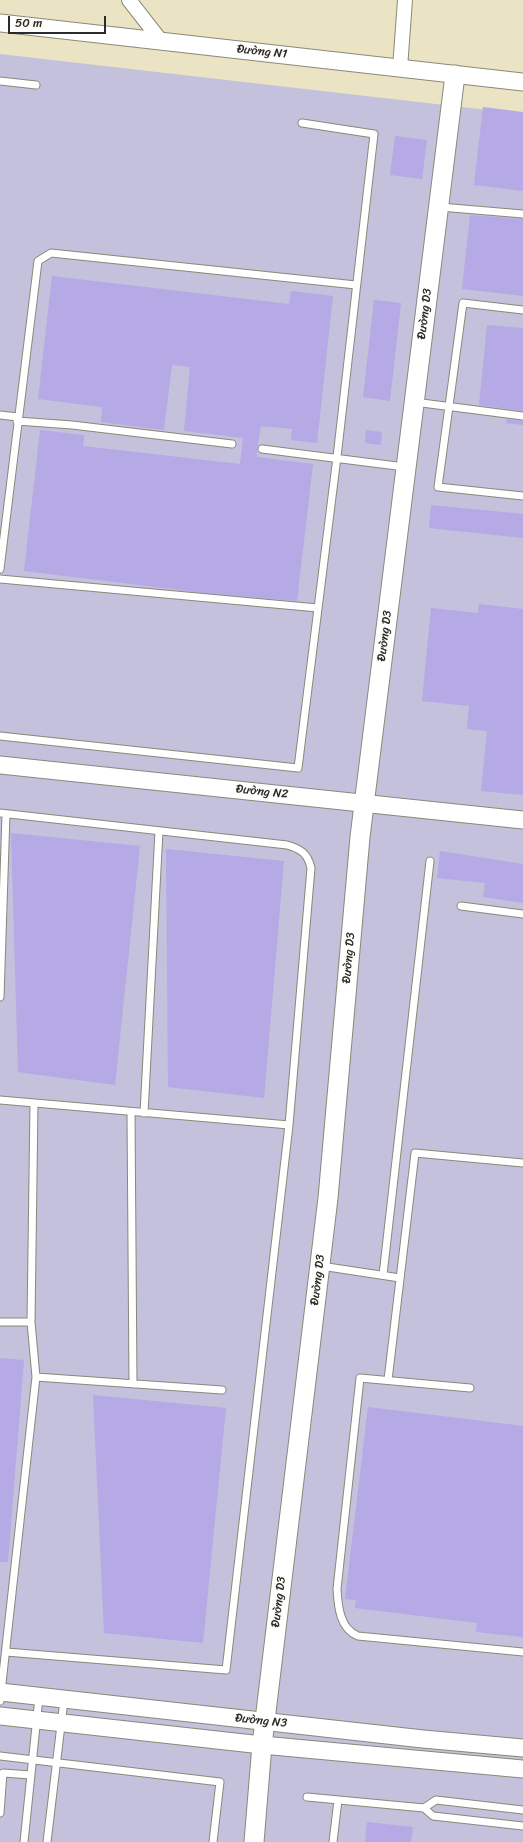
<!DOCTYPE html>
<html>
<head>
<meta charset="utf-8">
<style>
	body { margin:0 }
	#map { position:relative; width:523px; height:1842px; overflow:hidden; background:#ebe4c4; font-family:Sriracha,sans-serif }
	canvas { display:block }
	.scale { position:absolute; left:8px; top:16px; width:98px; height:18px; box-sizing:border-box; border:2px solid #2b2b2b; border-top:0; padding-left:5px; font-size:12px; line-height:14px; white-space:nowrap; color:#2b2b2b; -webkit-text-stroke:3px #fdfcf7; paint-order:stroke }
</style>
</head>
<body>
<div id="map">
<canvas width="523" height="1842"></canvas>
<div class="scale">50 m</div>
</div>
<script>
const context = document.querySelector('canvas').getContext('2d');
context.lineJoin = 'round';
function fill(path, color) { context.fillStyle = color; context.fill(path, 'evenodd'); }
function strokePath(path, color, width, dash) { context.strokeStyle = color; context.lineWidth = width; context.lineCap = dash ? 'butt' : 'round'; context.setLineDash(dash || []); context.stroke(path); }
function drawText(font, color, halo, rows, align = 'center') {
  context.font = font + ' Sriracha,sans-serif'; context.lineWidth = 3; context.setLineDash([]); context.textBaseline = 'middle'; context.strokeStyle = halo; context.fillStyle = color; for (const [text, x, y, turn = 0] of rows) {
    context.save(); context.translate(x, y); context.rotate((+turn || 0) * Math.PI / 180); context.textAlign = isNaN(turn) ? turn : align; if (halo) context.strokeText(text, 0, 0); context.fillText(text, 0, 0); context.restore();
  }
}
fill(new Path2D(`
	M0,54L523,114V1842H0Z`), '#c3c1db');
fill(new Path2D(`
	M483,107L523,112V191L474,185Z
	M395,136L427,140L422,179L390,175Z
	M470,215L523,219V296L462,289Z
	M52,276L289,304L291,291L333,296L317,443L291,440L292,429L261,426L257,449V457L313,464L297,601L204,593L24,571L40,430L84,435L83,446L240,464L243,438L184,431L190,367L172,365L164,430L101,422L102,407L38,399Z
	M374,300L401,303L390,401L363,397Z
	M487,325L523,328V411L479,405Z
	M507,419L523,421V425L506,423Z
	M366,430L382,432L381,445L365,443Z
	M431,505L523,514V538L429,528Z
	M479,604L523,609V795L481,791L487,731L467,729L469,706L422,701L431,608L478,613Z
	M11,833L140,846L115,1085L18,1072Z
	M166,849L284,861L264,1098L168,1087Z
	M440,851L523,864V903L483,897L485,883L437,878Z
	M0,1358L24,1360L8,1562H0Z
	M93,1395L226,1408L203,1643L104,1633Z
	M368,1407L523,1426V1637L476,1632L477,1623L355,1608L356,1600L345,1599Z
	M367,1822L413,1827L411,1842H365Z`), '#b5a9e6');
const service = new Path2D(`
	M0,81L36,85
	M440,207L523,214
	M523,310L463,303L438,487L523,496
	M414,402L523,416
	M0,415L18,417
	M17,421L72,425L232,444
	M262,449L405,467
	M0,569L38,261L51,253L356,285
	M0,579L318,608
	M0,736L298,768L337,457L374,134L302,123
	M0,813L287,845C301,849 308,854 311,868L289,1125L0,1100
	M461,906L523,914
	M0,997L6,814
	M131,1112L133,1384
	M144,1113L159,831
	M321,1266L400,1278
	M383,1275L430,861
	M0,1322H31L34,1103
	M36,1377L222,1390
	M388,1380L415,1153L523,1163
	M470,1388L360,1378L337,1589C338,1607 340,1629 358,1636L523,1652
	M6,1652L226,1670L289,1125
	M0,1701L36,1377L31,1322
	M0,1756L220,1782L213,1842
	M307,1797L424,1808L433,1816L523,1826
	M424,1808L436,1800L523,1810
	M0,1813L3,1773L31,1775
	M24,1842L39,1697
	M47,1842L64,1700
	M333,1842L338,1800`);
const minor = new Path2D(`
	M129,0L161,41
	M400,68L405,0`);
const tertiary = new Path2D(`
	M0,23L523,82
	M0,765L523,820
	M0,1692L423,1739L523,1748
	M0,1716L262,1745L523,1769`);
const secondary = new Path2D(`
	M254,1842L262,1745L328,1198L360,837L455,75`);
strokePath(service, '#8b8878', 9);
strokePath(minor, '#8b8878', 16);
strokePath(tertiary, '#8b8878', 19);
strokePath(secondary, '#8b8878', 21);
strokePath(service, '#fff', 7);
strokePath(minor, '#fff', 14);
strokePath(tertiary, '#fff', 17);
strokePath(secondary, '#fff', 19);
drawText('12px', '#2b2b2b', '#fdfcf7', [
	["Đường N1",262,52,6],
	["Đường D3",425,314,-83],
	["Đường D3",385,636,-83],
	["Đường N2",262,792,6],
	["Đường D3",349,958,-85],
	["Đường D3",318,1280,-83],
	["Đường D3",279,1602,-83],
	["Đường N3",261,1721,6]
]);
</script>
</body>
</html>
